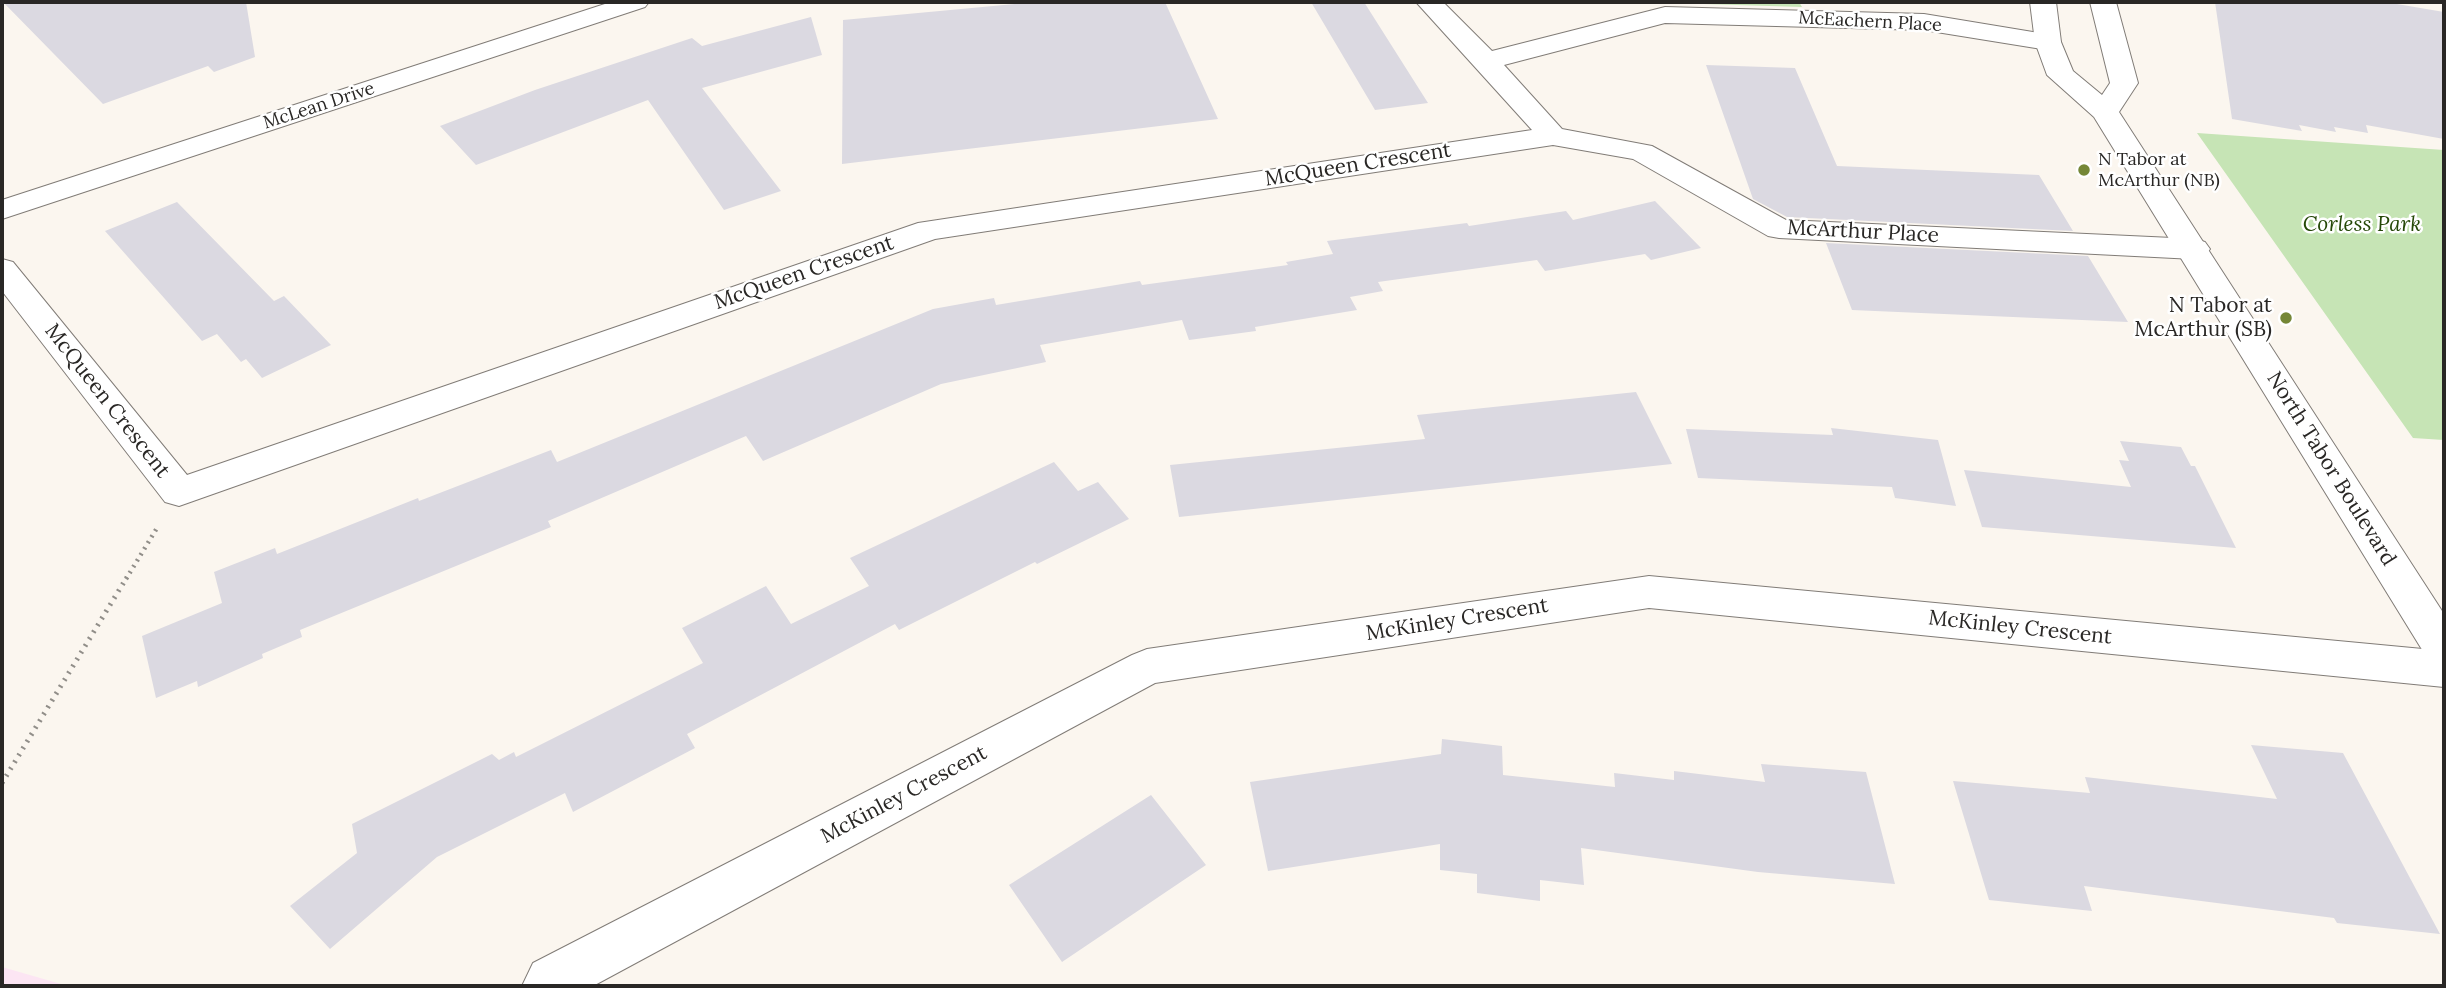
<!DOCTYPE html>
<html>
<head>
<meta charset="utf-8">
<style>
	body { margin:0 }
	#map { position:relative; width:2446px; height:988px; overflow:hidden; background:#fbf6ef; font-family:Lora,serif }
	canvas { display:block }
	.frame { position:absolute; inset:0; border:4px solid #292725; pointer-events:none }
</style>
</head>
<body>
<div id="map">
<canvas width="2446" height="988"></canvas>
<div class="frame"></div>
</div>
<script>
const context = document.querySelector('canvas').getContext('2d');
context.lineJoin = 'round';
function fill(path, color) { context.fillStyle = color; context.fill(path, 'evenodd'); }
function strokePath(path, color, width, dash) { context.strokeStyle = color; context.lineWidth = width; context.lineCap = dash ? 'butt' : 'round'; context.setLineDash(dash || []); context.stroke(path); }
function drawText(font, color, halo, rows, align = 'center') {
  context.font = font + ' Lora,serif'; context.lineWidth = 5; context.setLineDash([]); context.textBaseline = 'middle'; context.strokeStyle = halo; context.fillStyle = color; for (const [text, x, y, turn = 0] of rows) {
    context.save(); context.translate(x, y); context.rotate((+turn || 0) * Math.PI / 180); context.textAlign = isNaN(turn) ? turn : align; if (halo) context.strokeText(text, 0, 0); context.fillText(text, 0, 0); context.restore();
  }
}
fill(new Path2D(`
	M2,967L68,986H2Z`), '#fce5f3');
fill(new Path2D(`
	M1668,2H1799L1802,7L1671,3Z
	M2197,133L2444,150V440L2413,438Z`), '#c6e4b5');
fill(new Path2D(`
	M3,2H246L255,57L214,72L208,66L103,104Z
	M1036,2H1165L1218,119L842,164L843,20Z
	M1311,2H1364L1428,103L1375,110Z
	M2215,2H2385L2444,12V139L2366,125L2368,133L2334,127L2336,132L2299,125L2302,131L2232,119Z
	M811,17L822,55L702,88L781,191L724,210L648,100L476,165L440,126L535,90L692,38L702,46Z
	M1706,65L1795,68L1837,166L2039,175L2073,231L1787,217L1753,199Z
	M1655,201L1701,248L1651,260L1645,254L1545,271L1537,260L1378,282L1383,291L1350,297L1357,310L1255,327L1256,331L1189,340L1182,320L1040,345L1046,362L941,384L763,461L746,436L548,521L551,527L300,630L302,637L262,654L263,658L198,687L197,681L156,698L142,636L222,603L214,572L275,548L277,554L418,498L419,501L551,450L557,462L933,309L994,298L996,305L1140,281L1142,285L1288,265L1286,262L1333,254L1327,241L1467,223L1469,226L1566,211L1573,220Z
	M177,202L274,301L284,296L331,345L262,378L246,359L241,362L217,334L202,341L105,231Z
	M1826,243L2088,256L2128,322L1852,310Z
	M1636,392L1672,464L1179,517L1170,465L1425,439L1417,415Z
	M1831,428L1938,440L1956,506L1895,498L1892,487L1698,478L1686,429L1833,435Z
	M2120,441L2181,447L2191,466H2195L2236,548L1982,527L1964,470L2131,487L2119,460L2129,461Z
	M1054,462L1078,491L1098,482L1129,519L1037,564L1035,562L899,630L895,624L687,734L695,748L573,812L565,793L437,857L330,949L290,906L357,853L352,824L492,754L499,760L514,752L516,757L703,663L682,628L766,586L791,624L869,586L850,558Z
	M1442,739L1502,746L1503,775L1615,787L1614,773L1674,780V771L1765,782L1761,764L1866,772L1895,884L1758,872L1581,848L1584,885L1540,880V901L1477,893V874L1440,870V844L1268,871L1250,782L1441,754Z
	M2251,745L2343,753L2440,934L2337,923L2334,918L2084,886L2092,911L1989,900L1953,781L2090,793L2085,777L2277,799Z
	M1151,795L1206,865L1062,962L1009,885Z`), '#dbd9e1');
const street = new Path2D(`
	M611,2H649L645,7L2,219V200Z
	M1416,2H1443L1492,51L1665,7L1924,14L2057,36L2061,42L2057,48L2048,50L1924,30L1665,23L1504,65L1562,129L1652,146L1786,220L2194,239L2205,242L2210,249L2205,256L2194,259L1779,238L1768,236L1633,159L1553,145L935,239L179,506L165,502L2,291V259L13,262L187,475L918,223L1532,130Z
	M1649,576L2444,651V687L1649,608L1155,683L593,986H522L533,963L1132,655L1147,649Z`);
const secondary = new Path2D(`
	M2030,2H2056L2061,42L2073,71L2102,95L2110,83L2090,2H2116L2138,83L2119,112L2444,614V666L2429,661L2094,117L2047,75L2035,42Z`);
strokePath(street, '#817c77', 2);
strokePath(secondary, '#817c77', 2);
strokePath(new Path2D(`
	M126,579L157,528`), '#918e89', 4.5, [2, 5]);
strokePath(new Path2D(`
	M2,783L127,577`), '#918e89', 5, [2, 6]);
fill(street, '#fff');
fill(secondary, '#fff');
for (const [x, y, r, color] of [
	[2084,170,7,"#758737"],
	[2286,318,7,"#758737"]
]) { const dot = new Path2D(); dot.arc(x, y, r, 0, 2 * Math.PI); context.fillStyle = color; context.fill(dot); strokePath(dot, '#fff', 2.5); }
drawText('18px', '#292725', '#fff', [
	["McEachern Place",1870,22,3],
	["McLean Drive",319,106,-18]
]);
drawText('18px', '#292725', '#fff', [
	["N Tabor at",2098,160],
	["McArthur (NB)",2098,181]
], 'left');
drawText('21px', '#292725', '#fff', [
	["McQueen Crescent",1358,165,-9],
	["McArthur Place",1863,232,3],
	["McQueen Crescent",804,273,-19],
	["McQueen Crescent",107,401,52],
	["North Tabor Boulevard",2331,469,58],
	["McKinley Crescent",1457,620,-9],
	["McKinley Crescent",2020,628,6],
	["McKinley Crescent",904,795,-28]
]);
drawText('italic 21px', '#254807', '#fff', [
	["Corless Park",2362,225]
]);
drawText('21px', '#292725', '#fff', [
	["N Tabor at",2272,306],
	["McArthur (SB)",2272,330]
], 'right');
</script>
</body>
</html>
